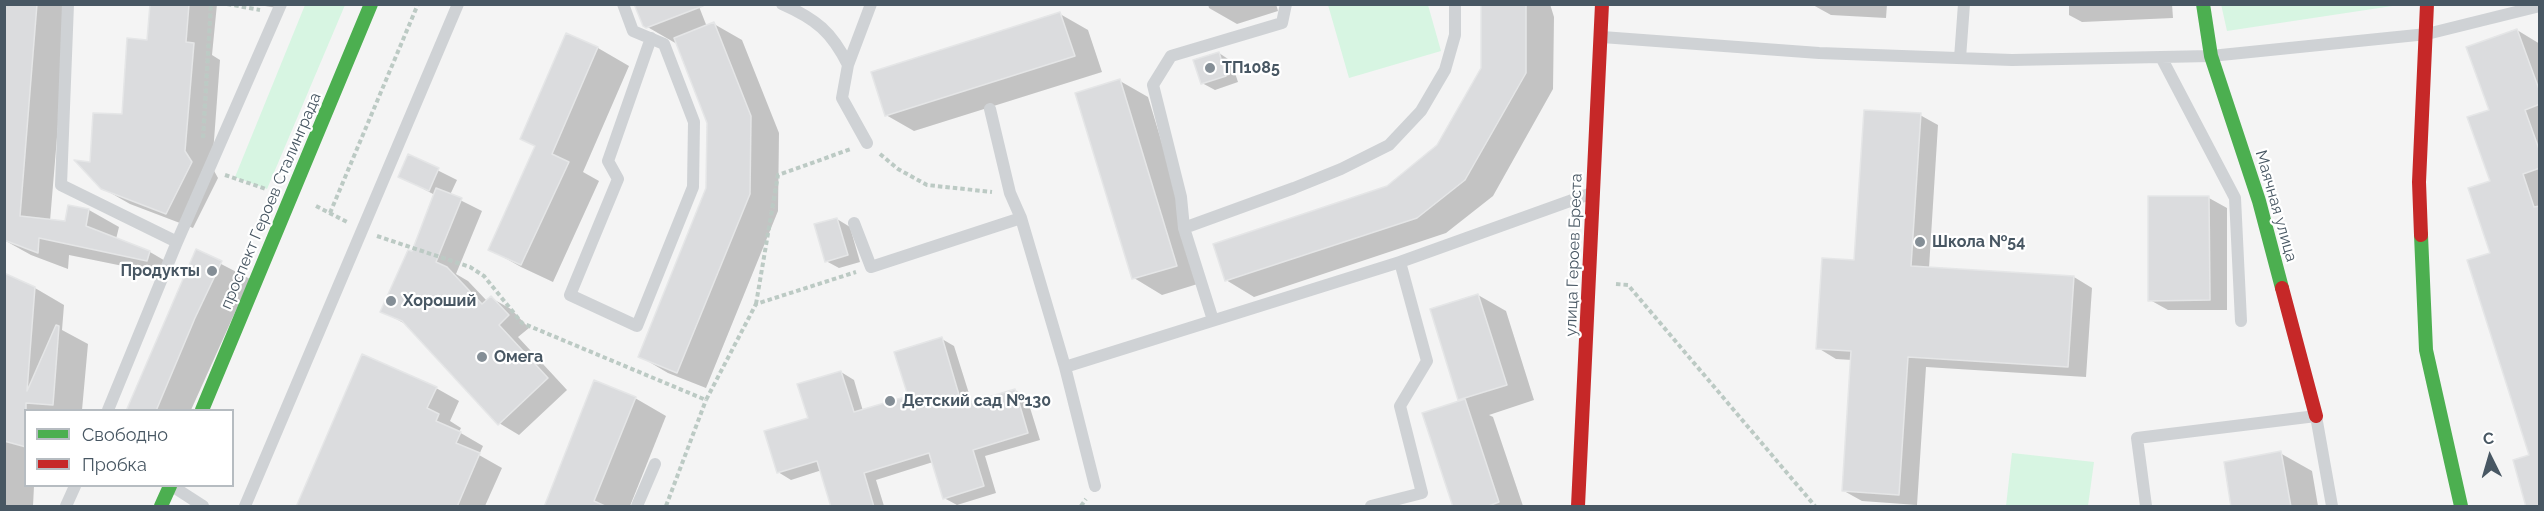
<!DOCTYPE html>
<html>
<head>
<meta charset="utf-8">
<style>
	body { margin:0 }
	#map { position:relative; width:2544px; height:511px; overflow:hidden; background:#f4f4f4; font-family:Raleway,sans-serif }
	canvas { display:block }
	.frame { position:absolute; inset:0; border:6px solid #485763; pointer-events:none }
	.legend { position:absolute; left:24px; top:409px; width:210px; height:78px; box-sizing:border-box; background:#fff; border:2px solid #b6bcc1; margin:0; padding:8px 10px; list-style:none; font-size:18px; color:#485763 }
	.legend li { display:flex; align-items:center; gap:12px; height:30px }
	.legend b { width:30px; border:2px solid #b6bcc1 }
	.north { position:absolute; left:2460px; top:427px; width:60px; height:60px; -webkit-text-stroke:4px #fff; paint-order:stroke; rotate:355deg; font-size:16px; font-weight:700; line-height:24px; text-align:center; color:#485763 }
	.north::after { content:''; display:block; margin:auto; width:21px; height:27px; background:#485763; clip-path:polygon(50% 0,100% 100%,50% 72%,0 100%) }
</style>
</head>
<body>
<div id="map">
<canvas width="2544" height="511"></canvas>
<div class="frame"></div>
<ul class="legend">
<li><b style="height:8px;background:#4caf50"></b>Свободно</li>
<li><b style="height:8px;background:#c62828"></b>Пробка</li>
</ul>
<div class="north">С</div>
</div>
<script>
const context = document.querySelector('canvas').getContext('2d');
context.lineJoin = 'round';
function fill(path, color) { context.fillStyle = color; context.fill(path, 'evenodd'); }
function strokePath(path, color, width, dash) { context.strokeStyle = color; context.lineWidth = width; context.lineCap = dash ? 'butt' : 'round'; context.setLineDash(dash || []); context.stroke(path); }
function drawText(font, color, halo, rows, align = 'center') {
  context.font = font + ' Raleway,sans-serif'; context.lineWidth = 4.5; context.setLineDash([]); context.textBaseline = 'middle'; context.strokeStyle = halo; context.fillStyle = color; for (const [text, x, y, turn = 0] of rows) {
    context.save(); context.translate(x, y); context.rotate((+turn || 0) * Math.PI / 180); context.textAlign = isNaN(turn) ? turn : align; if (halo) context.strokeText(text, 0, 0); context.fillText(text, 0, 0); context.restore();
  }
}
fill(new Path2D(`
	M2221,4H2398L2399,5L2227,31Z
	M305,5H345L267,189L235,177Z
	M1328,5H1428L1441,51L1349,78Z
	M2012,453L2094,462L2088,506H2006Z`), '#d7f5e2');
fill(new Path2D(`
	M4,4L68,6L50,221L66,222L89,210L119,227L116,239L150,252L179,269L177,277L69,255L68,269L31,255L4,240Z
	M151,4H217L212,55L220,60L212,167L218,178L193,228L130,204L102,188L91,164L123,115L148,41Z
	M253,4H284L283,9Z
	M698,4L707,27L714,24L742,40L779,133L778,211L706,388L668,373L639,356L707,188L709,123L677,44L644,25Z
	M1208,4H1276L1278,11L1237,24L1209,8Z
	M1482,4H1550L1554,17L1553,89L1493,196L1446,233L1254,297L1226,280L1388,187L1438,146L1482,68Z
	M1887,4L1886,18L1831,15L1813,5Z
	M2069,4H2172L2173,18L2082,22L2069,15Z
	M1060,14L1088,30L1102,72L914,131L886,115Z
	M2517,30L2540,44V506L2492,254L2491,111Z
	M598,48L629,66L583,172L599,181L553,282L521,267L489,249Z
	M1219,53L1231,61L1238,82L1215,90L1202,83Z
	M1120,81L1148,97L1204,282L1162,295L1134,278Z
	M1920,115L1938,125L1929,268L2074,277L2092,288L2086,377L1926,367L1917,505L1862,501L1844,491L1852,360L1836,359L1818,348Z
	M409,156L457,180L450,195L482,211L456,274L468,281L487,301L491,298L511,309L529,328L518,337L567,390L519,435L499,423L407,325L382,311L412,253L435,195L400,177Z
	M2209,198L2227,208V310H2168L2150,300Z
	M837,219L850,227L860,262L839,268L826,261Z
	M196,251L250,279L191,410H128Z
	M4,275L35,288L64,305L62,330L88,344L82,410H26V486H34L33,506H4Z
	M1478,295L1506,311L1534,400L1489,415L1493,417L1523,506H1455L1463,401L1460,399Z
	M942,339L954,346L972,403L1015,390L1027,398L1040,440L985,456L996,493L957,505L944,498L933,462L876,480L884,506H832L822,470L791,480L778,472L841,372L854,380L863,411L910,397Z
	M436,388L459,401L450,421L461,428L459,432L483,446L479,455L502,468L485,506H298Z
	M635,398L666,416L630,506H545Z
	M2280,453L2312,471L2318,506H2232Z`), '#0003');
const building = new Path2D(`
	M4,4H37L20,216L65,221L68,205L89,209L86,226L150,251L147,261L39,238L38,253L4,240Z
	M150,4H189L186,42L194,43L185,151L192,162L166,214L101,189L74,160L90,162L93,113L122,114L127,38L147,40Z
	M634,4H703V6L646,28L643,26Z
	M1481,4H1526V73L1465,180L1417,218L1225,281L1213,244L1387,186L1437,145L1481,68Z
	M1060,12L1075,56L885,116L871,72Z
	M714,22L751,116L750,194L677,373L638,357L706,188L707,123L674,38Z
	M2517,29L2540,92V104L2525,110L2540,152V168L2523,174L2534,207L2540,206V507H2526L2513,460L2529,455L2467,260L2490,253L2468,188L2490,181L2467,117L2489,110L2466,47Z
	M566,33L598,47L552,154L569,162L521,265L488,250L535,146L520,139Z
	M1219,52L1226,76L1201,84L1193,60Z
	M1120,79L1177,266L1132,279L1075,93Z
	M1864,110L1921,113L1911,266L2074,276L2068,367L1908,357L1899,495L1842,491L1851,351L1816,349L1822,258L1854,260Z
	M408,154L439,168L429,191L398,177Z
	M436,188L462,198L436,262L447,267L482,304L491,296L509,315L499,325L548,378L498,425L402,321L380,312L408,250L412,251Z
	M2148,196H2209L2210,300L2148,301Z
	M837,218L848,255L825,262L814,224Z
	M196,249L222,261L195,318L156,411H126Z
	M4,273L35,287L27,391L56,325L59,326L53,405L26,403V447L4,441Z
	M1478,294L1507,385L1458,400L1430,309Z
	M942,337L962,405L1015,389L1028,433L973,450L984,486L943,499L929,453L864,473L874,507H831L817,461L777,473L764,431L808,418L797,384L841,371L854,412L908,396L894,352Z
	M362,354L437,387L427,408L439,414L436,421L461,432L456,443L480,453L457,507H296Z
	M594,380L636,397L594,501L607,507H544Z
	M1465,399L1499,502L1486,507H1453L1422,413Z
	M2281,451L2291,507H2231L2224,462Z`);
fill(building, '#dbdcde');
strokePath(building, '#e5e6e7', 1.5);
strokePath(new Path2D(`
	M227,4L260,10
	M203,138L211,4
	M880,154L898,169L927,185L992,192
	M225,175L266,189
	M316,206L349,223
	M330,213L418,4
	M377,236L470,267L484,276L522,323L706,400L756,304L856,272
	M1616,284L1628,285L1815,506
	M756,304L778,175L851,149
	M666,506L706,400
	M1081,506L1086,499`), '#bccac4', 4, [4.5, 3]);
strokePath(new Path2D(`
	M68,4L61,185L177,242
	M623,4L633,31L664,44L694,122L693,187L637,326L570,295L618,179L608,161L651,38
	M782,4C816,19 832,32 848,65
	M1602,37L1819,53L2012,60L2211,56L2427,34L2540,6
	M2161,57L2235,198L2241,321
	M1960,58L1964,4
	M990,109L1010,193L1021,218L1065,367
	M867,143L842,98L848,65L871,4
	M854,223L871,267L1021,218
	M1184,228L1181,197L1153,85L1171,56L1282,23L1286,4
	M1213,320L1184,228L1294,188L1341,169L1389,145L1421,111L1445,70L1455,35V4
	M108,410L177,242L281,4
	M172,486L203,506
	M1095,486L1065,367L1400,262
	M66,506L75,486
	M245,506L458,4
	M637,506L655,464
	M1371,506L1422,493L1400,406L1427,361L1400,262L1592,193
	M2146,506L2137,438L2316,416L2332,506`), '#cfd2d5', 12);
strokePath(new Path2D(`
	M2203,4L2211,56L2259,201L2282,288
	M2421,235L2426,350L2461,506
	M202,410L371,4
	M161,506L170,486`), '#4caf50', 14);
strokePath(new Path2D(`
	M2421,235L2419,182L2427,4
	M2282,288L2316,416
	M1578,506L1602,4`), '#c62828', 14);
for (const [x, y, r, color] of [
	[1210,68,6,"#848e96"],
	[1920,242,6,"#848e96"],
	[212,271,6,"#848e96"],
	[391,301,6,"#848e96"],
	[482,357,6,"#848e96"],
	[890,401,6,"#848e96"]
]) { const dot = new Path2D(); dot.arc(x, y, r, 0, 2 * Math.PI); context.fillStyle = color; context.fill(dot); strokePath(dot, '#fff', 2); }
drawText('bold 16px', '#485763', '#fff', [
	["ТП1085",1222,68],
	["Школа №54",1932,242],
	["Продукты",200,271,"right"],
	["Хороший",403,301],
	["Омега",494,357],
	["Детский сад №130",902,401]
], 'left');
drawText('16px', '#485763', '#fff', [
	["проспект Героев Сталинграда",271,201,-67],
	["Маячная улица",2276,206,74],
	["улица Героев Бреста",1574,255,-88]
]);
</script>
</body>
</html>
